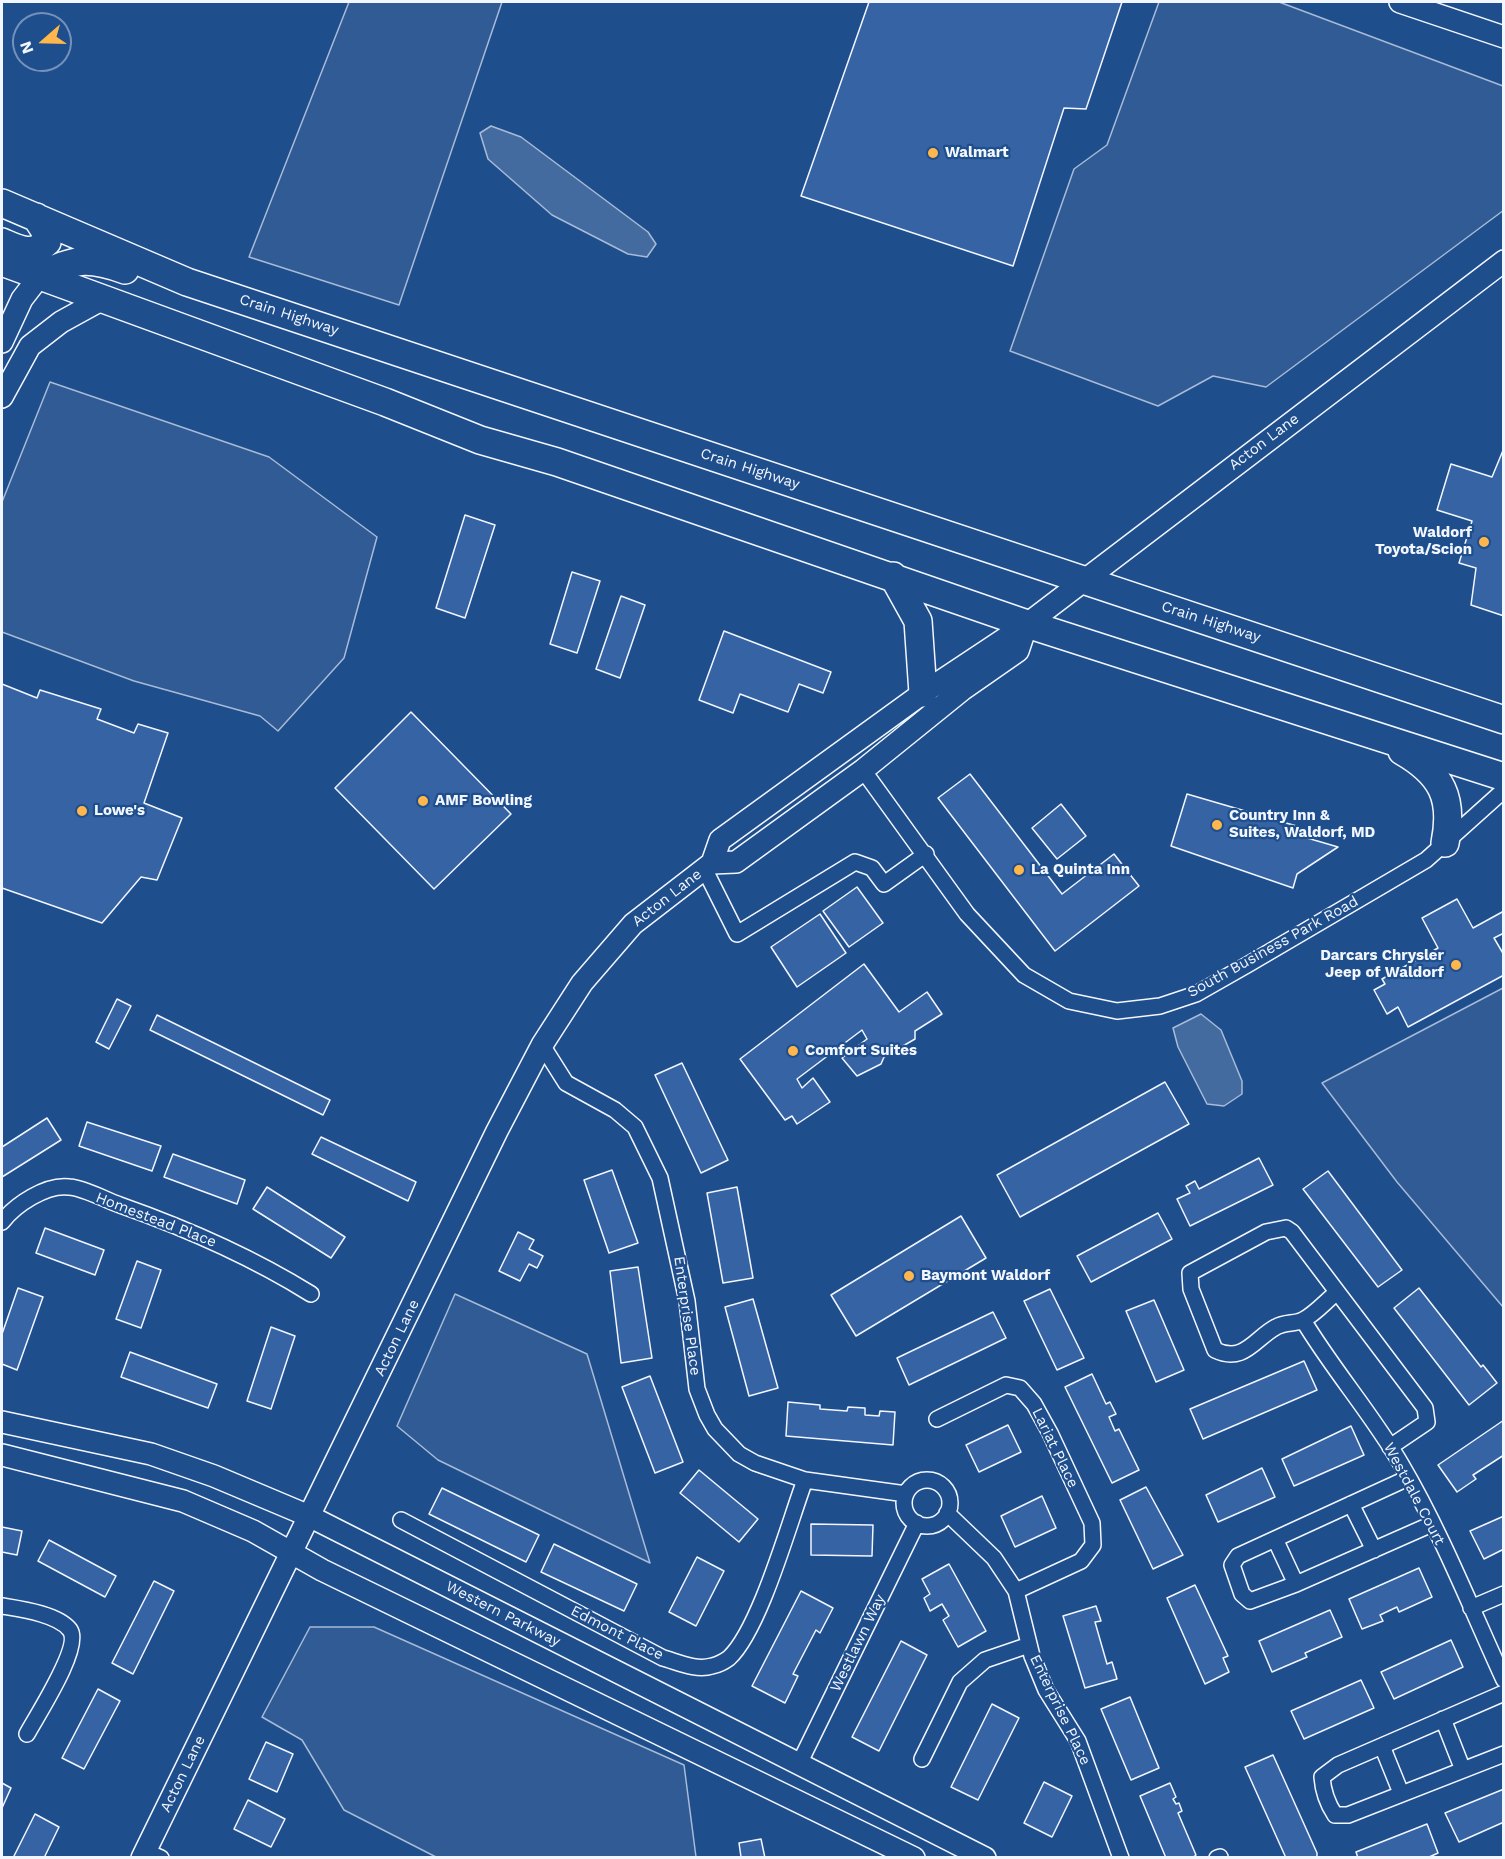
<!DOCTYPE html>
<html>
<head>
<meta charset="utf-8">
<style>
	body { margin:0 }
	#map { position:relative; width:1505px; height:1859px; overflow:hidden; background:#1f4e8c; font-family:"Work Sans",sans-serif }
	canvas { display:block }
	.frame { position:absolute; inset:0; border:3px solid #f2f6ff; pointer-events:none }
	.north { position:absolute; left:12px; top:12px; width:60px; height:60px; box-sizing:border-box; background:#1f4e8c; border:2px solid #7391ba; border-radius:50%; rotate:250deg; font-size:16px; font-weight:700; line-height:24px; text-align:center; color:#f2f6ff }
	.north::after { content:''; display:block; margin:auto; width:21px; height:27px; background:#ffb74d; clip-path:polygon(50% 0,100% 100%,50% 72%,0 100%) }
</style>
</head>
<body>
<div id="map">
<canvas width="1505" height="1859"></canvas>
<div class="frame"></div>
<div class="north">N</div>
</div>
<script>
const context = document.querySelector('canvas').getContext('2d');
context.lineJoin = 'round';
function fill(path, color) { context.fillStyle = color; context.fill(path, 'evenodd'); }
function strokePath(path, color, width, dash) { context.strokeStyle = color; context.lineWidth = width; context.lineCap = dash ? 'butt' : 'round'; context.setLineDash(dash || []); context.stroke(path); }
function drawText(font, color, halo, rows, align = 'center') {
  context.font = font + ' "Work Sans",sans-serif'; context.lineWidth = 4.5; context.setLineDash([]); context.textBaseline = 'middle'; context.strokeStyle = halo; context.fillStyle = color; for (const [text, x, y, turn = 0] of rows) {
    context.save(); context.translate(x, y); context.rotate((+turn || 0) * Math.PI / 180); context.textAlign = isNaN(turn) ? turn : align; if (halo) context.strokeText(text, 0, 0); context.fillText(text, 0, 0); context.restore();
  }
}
const built = new Path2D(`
	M349,2H502L399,305L249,257Z
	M1159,2H1279L1503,86L1504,210L1266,387L1213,376L1158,406L1010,351L1074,169L1107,145Z
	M50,382L269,457L377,537L344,658L278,731L260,716L134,681L2,632V502Z
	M1503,988V1307L1397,1182L1322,1083Z
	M455,1294L587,1354L650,1563L438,1460L397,1426Z
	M310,1627H374L684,1765L696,1857H436L344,1810L302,1740L262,1717Z`);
fill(built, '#305b95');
strokePath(built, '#a8bbd7', 1.5);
const water = new Path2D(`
	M491,126L521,137L648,232L656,244L647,257L628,254L552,215L488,159L480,133Z
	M1201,1014L1221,1030L1242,1081V1094L1224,1106L1207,1104L1178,1047L1173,1028Z`);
fill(water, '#446ba0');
strokePath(water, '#a8bbd7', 1.5);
const building = new Path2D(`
	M869,2H1122L1086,109L1064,108L1013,266L801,196Z
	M1504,448V616L1471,605L1476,568L1459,563L1472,521L1437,510L1451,464L1492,477Z
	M465,515L495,525L465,618L436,608Z
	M572,572L600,581L577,653L550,644Z
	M621,596L645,605L620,678L596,669Z
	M724,631L831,672L823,693L799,684L788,712L740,694L733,713L699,700Z
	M2,684L37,698L40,690L101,709L97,719L134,733L138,724L168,733L144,803L182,818L157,880L141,877L102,923L2,888Z
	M411,712L511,814L434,889L335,788Z
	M970,774L1062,894L1114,854L1139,886L1055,951L938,798Z
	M1187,794L1300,827L1297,835L1338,847L1297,874L1293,888L1171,846Z
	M1061,804L1086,836L1057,859L1032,828Z
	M857,887L883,923L849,947L823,911Z
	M1457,899L1473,928L1504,911V933L1494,938L1504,955V975L1408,1027L1398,1007L1387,1014L1374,990L1385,984L1382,979L1438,948L1422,918Z
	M820,914L846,953L797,987L771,947Z
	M864,964L899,1012L927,992L942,1014L915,1031V1039L884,1057L881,1064L857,1076L842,1058L867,1039L862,1030L797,1079L802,1088L813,1078L830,1102L797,1124L792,1116L785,1120L740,1059Z
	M117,999L131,1006L109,1049L96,1042Z
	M157,1015L330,1100L323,1115L150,1030Z
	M682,1063L728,1160L701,1173L655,1075Z
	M1165,1082L1189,1124L1020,1217L997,1175Z
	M47,1118L61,1140L2,1177V1147Z
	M87,1122L161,1146L152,1171L79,1146Z
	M321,1137L416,1182L408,1201L312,1154Z
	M173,1154L245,1180L237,1204L164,1177Z
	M1259,1158L1273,1185L1190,1226L1177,1199L1190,1193L1186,1186L1195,1181L1199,1189Z
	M612,1170L638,1243L609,1253L584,1180Z
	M1328,1171L1402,1270L1378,1287L1303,1189Z
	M267,1187L345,1237L331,1258L253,1209Z
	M737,1187L753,1278L723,1283L707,1193Z
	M1158,1213L1172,1239L1091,1282L1077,1256Z
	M961,1216L986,1258L856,1336L831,1295Z
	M45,1228L104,1250L95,1275L36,1253Z
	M518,1232L534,1240L529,1249L543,1256L537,1268L529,1264L520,1281L499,1271Z
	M137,1261L161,1270L141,1328L116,1319Z
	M638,1267L652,1358L621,1363L610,1271Z
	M18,1288L43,1297L17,1370L2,1364V1334Z
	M1419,1288L1481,1367L1483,1365L1497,1383L1469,1405L1394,1308Z
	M1050,1289L1084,1358L1057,1370L1024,1301Z
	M753,1299L778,1388L749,1396L725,1307Z
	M1154,1300L1184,1370L1156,1382L1126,1311Z
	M993,1312L1006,1338L909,1385L897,1358Z
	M271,1327L295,1336L271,1409L247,1401Z
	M130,1352L217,1384L208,1408L121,1377Z
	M1304,1361L1317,1390L1203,1439L1190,1409Z
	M1092,1374L1106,1404L1110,1402L1116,1414L1109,1417L1115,1431L1119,1429L1139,1470L1112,1483L1065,1387Z
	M650,1376L683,1462L655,1473L622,1387Z
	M788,1402L820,1405V1409L847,1411L848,1407L865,1408V1415L879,1416L880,1411L895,1412L893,1445L786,1436Z
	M1504,1420V1455L1473,1475L1476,1479L1457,1492L1438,1465Z
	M1008,1425L1021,1452L979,1472L966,1445Z
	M1351,1426L1364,1455L1294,1486L1282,1459Z
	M1262,1468L1275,1497L1218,1522L1206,1495Z
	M699,1470L758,1519L739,1542L680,1493Z
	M1146,1487L1183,1555L1153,1569L1120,1500Z
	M442,1488L539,1535L526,1562L429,1514Z
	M1042,1496L1056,1528L1015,1547L1001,1516Z
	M1504,1516V1549L1484,1559L1470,1531Z
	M811,1524L873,1525L872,1556L811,1555Z
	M2,1527L22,1531L17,1555L2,1552Z
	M49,1540L116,1576L105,1597L38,1561Z
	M554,1544L637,1584L624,1611L541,1572Z
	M697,1557L724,1571L696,1626L669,1612Z
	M949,1564L986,1631L958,1647L943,1620L949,1616L942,1604L930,1611L924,1598L930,1594L922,1579Z
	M1419,1568L1432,1597L1399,1612L1397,1607L1380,1615L1383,1621L1362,1629L1349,1599Z
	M154,1581L174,1591L133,1674L112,1663Z
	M1195,1585L1228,1656L1223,1658L1229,1672L1205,1684L1167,1598Z
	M801,1591L833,1608L820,1633L816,1630L793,1674L798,1676L785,1703L752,1686Z
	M1096,1606L1101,1621L1095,1622L1107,1664L1112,1662L1117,1679L1085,1688L1063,1616Z
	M1330,1610L1342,1637L1305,1653L1307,1657L1272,1672L1259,1641Z
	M1451,1640L1463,1667L1394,1699L1381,1672Z
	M901,1641L927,1655L879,1751L852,1737Z
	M1361,1680L1374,1708L1304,1739L1291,1711Z
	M98,1689L120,1701L84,1769L62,1758Z
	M1130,1697L1159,1768L1131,1780L1101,1709Z
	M992,1704L1019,1718L978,1800L951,1787Z
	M266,1742L293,1754L277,1792L249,1779Z
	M1273,1755L1317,1853V1858H1286L1245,1767Z
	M1044,1782L1072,1796L1052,1837L1024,1823Z
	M2,1783L11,1788L2,1808Z
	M1170,1783L1176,1797L1173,1799L1176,1804L1179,1803L1182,1811L1178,1813L1196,1855L1192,1858H1166L1140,1796Z
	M1504,1789V1822L1459,1842L1445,1813Z
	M248,1800L285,1819L271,1847L234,1829Z
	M35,1814L59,1827L44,1858H13Z
	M1427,1824L1438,1853L1427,1858H1358L1356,1852Z
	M761,1839L765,1858H737L741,1857L739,1843Z`);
fill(building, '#3563a3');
strokePath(building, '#f2f6ff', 1.5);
const street = new Path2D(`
	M863,770L967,914L1024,975L1069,1001L1117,1011L1160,1006L1196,994L1247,965L1426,860L1504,790
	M704,868L737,934L855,862L872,868L884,884L926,854
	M542,1045L566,1083L615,1110L635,1127L660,1178L687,1301L697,1389L707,1415L715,1429L739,1454L755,1463L805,1480L906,1494
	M2,1222C15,1205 46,1184 69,1187C85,1188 105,1200 120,1205C188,1229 250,1256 311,1294
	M1336,1293C1326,1301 1315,1314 1303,1320C1295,1324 1285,1322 1276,1327C1255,1338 1244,1364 1215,1350L1191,1289L1190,1273L1266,1232L1286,1228L1292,1232L1425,1408L1427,1422L1390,1447
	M1303,1320C1333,1370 1372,1414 1401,1464C1441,1532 1471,1608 1504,1680
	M937,1419L1006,1385L1020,1388L1034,1404L1050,1433L1092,1523L1093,1545L1081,1561L1016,1591
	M1408,1478L1238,1556L1232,1565L1242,1594L1250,1601L1296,1584L1432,1524
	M904 1503a23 23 0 1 1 46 0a23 23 0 1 1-46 0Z
	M1351,1504L1374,1550
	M947,1513L994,1558L1016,1591L1032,1656L1046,1690L1078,1741L1121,1858
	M401,1520L663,1658C678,1662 696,1671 712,1666C717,1665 725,1661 729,1658C760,1629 789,1523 805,1480
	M1275,1539L1296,1584
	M2,1606C20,1609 58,1614 70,1630C82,1647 36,1717 27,1734
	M1471,1608L1504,1594
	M1504,1693L1338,1765L1322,1777C1323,1791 1327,1803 1335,1815H1348L1504,1754
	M1443,1719L1463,1770
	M1382,1746L1401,1793
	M922,1759L960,1682L985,1660L1029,1645
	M799,1764L917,1523
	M145,1851L161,1858
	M1217,1858L1220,1857`);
const secondary = new Path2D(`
	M1400,2L1504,37
	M2,342L22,299L39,277
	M2,397L30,346L61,322L101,300
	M712,863L736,862L863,770L962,690L1018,651L1027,624
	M2,1422L151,1454L214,1476L309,1516L985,1858
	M2,1455L183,1501L253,1531L322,1570L914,1858
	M142,1858L497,1131L542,1045L582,983L633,924L712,863L720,840L923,693L1027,624L1504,261`);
const highway = new Path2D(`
	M2,203L187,282L1504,720
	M2,242C18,249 32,257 47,242L45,231L36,217
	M2,262L385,402L480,440L557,462L1027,624L1504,777
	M39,277C73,258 89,257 125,270
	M893,576L918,621L923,693
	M1402,751C1442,774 1454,798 1445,843`);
strokePath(street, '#f2f6ff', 18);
strokePath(secondary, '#f2f6ff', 24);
strokePath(highway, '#f2f6ff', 30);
strokePath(street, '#1f4e8c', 15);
strokePath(secondary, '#1f4e8c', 21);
strokePath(highway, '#1f4e8c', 27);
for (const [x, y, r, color] of [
	[933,153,6,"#ffb74d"],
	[1484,542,6,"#ffb74d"],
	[423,801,6,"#ffb74d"],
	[82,811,6,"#ffb74d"],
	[1217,825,6,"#ffb74d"],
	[1019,870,6,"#ffb74d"],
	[1456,965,6,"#ffb74d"],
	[793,1051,6,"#ffb74d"],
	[909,1276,6,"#ffb74d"]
]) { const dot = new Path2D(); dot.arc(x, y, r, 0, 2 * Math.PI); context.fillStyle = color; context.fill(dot); strokePath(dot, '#1f4e8c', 2); }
drawText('bold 15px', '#f2f6ff', '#1f4e8c', [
	["Walmart",945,153],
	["Waldorf",1472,533,"right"],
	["Toyota/Scion",1472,550,"right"],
	["AMF Bowling",435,801],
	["Lowe's",94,811],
	["Country Inn &",1229,816],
	["Suites, Waldorf, MD",1229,833],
	["La Quinta Inn",1031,870],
	["Darcars Chrysler",1444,956,"right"],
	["Jeep of Waldorf",1444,973,"right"],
	["Comfort Suites",805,1051],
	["Baymont Waldorf",921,1276]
], 'left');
drawText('15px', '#f2f6ff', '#1f4e8c', [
	["Crain Highway",289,315,18],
	["Acton Lane",1264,442,-37],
	["Crain Highway",750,469,18],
	["Crain Highway",1211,622,18],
	["Acton Lane",667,898,-38],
	["South Business Park Road",1273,947,-29],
	["Homestead Place",156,1220,21],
	["Enterprise Place",687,1316,82],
	["Acton Lane",397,1338,-64],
	["Lariat Place",1055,1448,64],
	["Westdale Court",1414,1494,62],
	["Western Parkway",503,1614,27],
	["Edmont Place",617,1633,27],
	["Westlawn Way",858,1643,-64],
	["Enterprise Place",1060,1710,64],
	["Acton Lane",183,1774,-64]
]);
</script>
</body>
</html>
